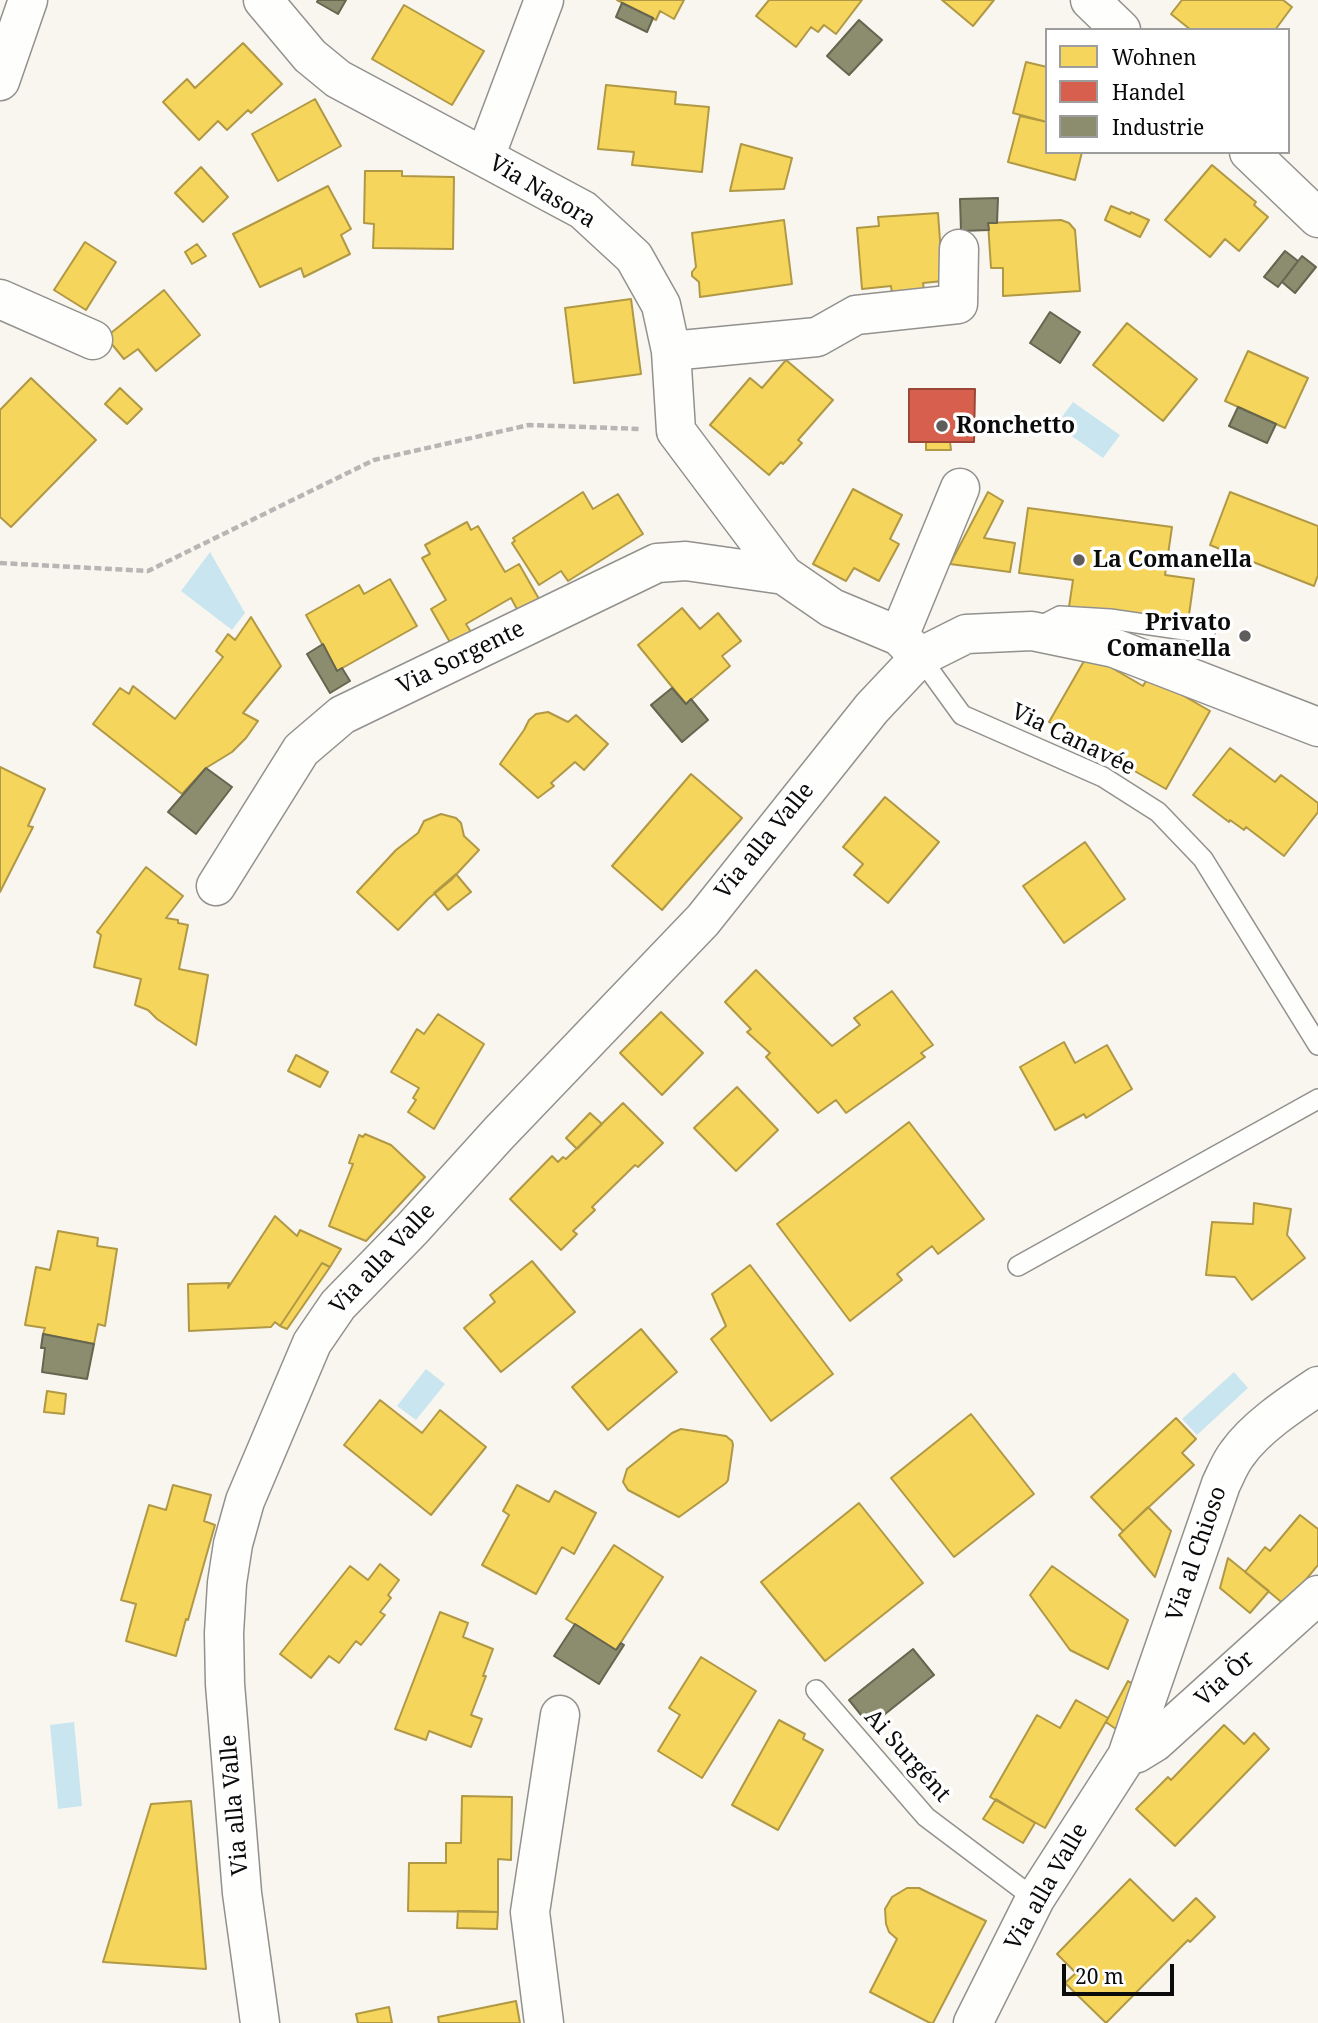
<!DOCTYPE html>
<html>
<head>
<meta charset="utf-8">
<style>
	body { margin:0 }
	#map { position:relative; width:1318px; height:2023px; overflow:hidden; background:#f9f6ef; font-family:"Noto Serif",serif }
	canvas { display:block }
	.legend { position:absolute; left:1045px; top:28px; width:245px; height:126px; box-sizing:border-box; background:#fff; border:2px solid #9d9d9d; margin:0; padding:9px 12px; list-style:none; font-size:21px; color:#0b0b0b }
	.legend li { display:flex; align-items:center; gap:14px; height:35px }
	.legend b { width:35px; border:2px solid #9d9d9d }
	.scale { position:absolute; left:1062px; top:1964px; width:112px; height:32px; box-sizing:border-box; border:4px solid #0b0b0b; border-top:0; padding-left:9px; font-size:21px; line-height:24px; white-space:nowrap; color:#0b0b0b; -webkit-text-stroke:5px #fff; paint-order:stroke }
</style>
</head>
<body>
<div id="map">
<canvas width="1318" height="2023"></canvas>
<ul class="legend">
<li><b style="height:19px;background:#f6d55c"></b>Wohnen</li>
<li><b style="height:19px;background:#d6604d"></b>Handel</li>
<li><b style="height:19px;background:#8c8c6e"></b>Industrie</li>
</ul>
<div class="scale">20 m</div>
</div>
<script>
const context = document.querySelector('canvas').getContext('2d');
context.lineJoin = 'round';
function fill(path, color) { context.fillStyle = color; context.fill(path, 'evenodd'); }
function strokePath(path, color, width, dash) { context.strokeStyle = color; context.lineWidth = width; context.lineCap = dash ? 'butt' : 'round'; context.setLineDash(dash || []); context.stroke(path); }
function drawText(font, color, halo, rows, align = 'center') {
  context.font = font + ' "Noto Serif",serif'; context.lineWidth = 7; context.setLineDash([]); context.textBaseline = 'middle'; context.strokeStyle = halo; context.fillStyle = color; for (const [text, x, y, turn = 0] of rows) {
    context.save(); context.translate(x, y); context.rotate((+turn || 0) * Math.PI / 180); context.textAlign = isNaN(turn) ? turn : align; if (halo) context.strokeText(text, 0, 0); context.fillText(text, 0, 0); context.restore();
  }
}
fill(new Path2D(`
	M1073,402L1120,435L1103,458L1056,425Z
	M210,552L245,613L232,630L181,591Z
	M426,1369L445,1384L416,1420L397,1406Z
	M1234,1372L1248,1388L1197,1435L1182,1419Z
	M74,1722L82,1806L58,1809L50,1725Z`), '#c9e6f0');
const homes = new Path2D(`
	M617,0H684L674,19L660,11L656,20Z
	M769,0H862L836,34L824,25L818,32L811,27L796,47L756,16Z
	M942,0H994L973,26Z
	M1182,0H1283L1292,7L1275,30H1191L1171,14Z
	M404,5L484,51L452,105L372,59Z
	M243,43L282,84L251,113L248,110L227,130L218,121L199,140L163,102L187,79L195,88Z
	M1026,62L1047,67V122L1013,113Z
	M606,85L676,92L675,104L709,107L702,172L632,165L634,152L598,149Z
	M315,99L341,146L278,181L252,134Z
	M1020,116L1047,122V152H1082L1075,180L1008,162Z
	M741,144L792,158L784,189L730,191Z
	M1212,165L1256,202L1254,205L1268,217L1239,251L1225,239L1210,257L1165,220Z
	M201,167L228,197L203,222L175,193Z
	M365,171H402V176L454,177L453,249L373,248L374,224L364,223Z
	M328,186L351,229L341,235L350,254L304,277L301,268L260,287L233,234Z
	M1111,206L1130,214L1131,212L1149,220L1140,237L1105,220Z
	M938,213L943,281L923,283L924,290L892,293L891,286L862,289L857,228L879,226L878,217Z
	M784,220L792,284L700,297L699,282L692,276V272L696,267L692,233Z
	M1061,220L1069,223L1075,230L1080,291L1003,296V268H991L988,223Z
	M85,242L116,262L86,310L54,290Z
	M197,244L206,256L192,264L185,252Z
	M164,290L200,335L156,371L138,349L124,359L106,337Z
	M631,299L641,374L574,383L565,308Z
	M1127,323L1197,379L1163,421L1093,365Z
	M1248,351L1308,378L1285,428L1225,401Z
	M786,360L833,400L798,440L802,443L783,464L781,462L769,475L710,425L750,378L762,388Z
	M31,378L96,440L11,527L0,517V410Z
	M120,388L142,409L127,424L105,404Z
	M926,441L950,442L951,450H926Z
	M853,489L902,515L890,539L899,544L879,581L854,568L846,581L813,564Z
	M583,492L593,509L618,494L643,534L568,581L561,571L539,585L512,543L515,541L513,538Z
	M988,492L1003,501L984,538L1015,543L1010,572L950,564Z
	M1230,492L1318,526V575L1314,586L1210,545Z
	M1028,508L1172,527L1165,575L1194,579L1188,622L1069,607L1073,580L1019,573Z
	M467,522L471,530L478,526L505,572L519,564L539,599L518,611L511,598L466,624L471,632L451,644L431,609L446,600L422,558L430,554L425,545Z
	M390,579L417,626L337,671L306,615L359,585L364,594Z
	M682,608L700,629L718,613L741,641L722,656L730,666L686,704L638,645Z
	M251,617L281,666L243,713L258,721L246,738L232,752L206,768L182,794L93,724L120,688L129,694L133,686L175,719L223,657L216,651L228,634L235,640Z
	M1088,654L1143,686L1149,676L1210,711L1166,789L1049,722Z
	M548,712L568,722L576,715L608,744L584,770L575,762L551,783L554,786L538,798L500,764L524,730L529,720L536,714Z
	M1230,748L1275,782L1281,775L1318,803V812L1284,856L1246,827L1244,830L1230,820L1229,822L1193,795Z
	M0,767L45,789L28,826L33,827L0,892Z
	M691,774L742,818L662,910L612,866Z
	M885,797L939,842L888,903L854,875L863,864L843,847Z
	M441,814L456,818L461,823L464,836L479,850L451,880L428,899L398,930L357,892L396,850L418,833L424,821Z
	M1085,842L1125,899L1064,943L1023,886Z
	M146,867L183,896L166,918L178,920V923L188,925L179,969L208,975L196,1045L157,1019L148,1010L135,1005L141,979L94,967L101,935L97,932Z
	M456,874L471,892L448,910L434,893Z
	M756,970L832,1046L860,1025L854,1018L892,991L933,1045L921,1053L925,1057L846,1113L836,1100L818,1113L766,1057L770,1053L747,1032L751,1029L725,1002Z
	M661,1012L703,1053L662,1095L620,1053Z
	M438,1014L484,1044L434,1129L408,1112L416,1100L413,1098L419,1088L391,1072L417,1029L424,1034Z
	M1064,1042L1075,1063L1107,1045L1132,1089L1086,1118L1084,1114L1055,1130L1020,1067Z
	M296,1055L328,1072L320,1087L288,1071Z
	M737,1087L778,1130L736,1171L694,1128Z
	M623,1103L663,1143L638,1167L635,1165L592,1207L595,1210L573,1231L577,1234L561,1250L510,1199L552,1156L558,1162L563,1157L566,1159Z
	M590,1113L602,1124L577,1149L566,1138Z
	M909,1122L984,1219L938,1254L932,1246L897,1274L902,1280L850,1321L777,1224Z
	M365,1134L391,1145L425,1177L366,1241L329,1226L353,1164L349,1163L359,1135L363,1137Z
	M1254,1203L1291,1209L1287,1235L1305,1258L1252,1300L1235,1277L1206,1275L1212,1222L1253,1224Z
	M275,1216L297,1236L300,1230L341,1249L330,1267L322,1263L280,1326L275,1322L271,1327L189,1331L188,1284L229,1283L228,1288Z
	M58,1231L98,1238L97,1246L117,1249L105,1326L98,1324L94,1344L43,1334L45,1328L25,1325L36,1267L50,1270Z
	M532,1261L575,1312L501,1372L464,1328L495,1302L490,1295Z
	M322,1263L330,1267L287,1329L280,1326Z
	M750,1265L833,1374L771,1421L711,1339L726,1326L712,1294Z
	M641,1329L677,1372L608,1430L572,1387Z
	M47,1391L66,1394L64,1414L44,1412Z
	M380,1400L422,1433L440,1410L486,1447L431,1515L344,1445Z
	M971,1414L1034,1494L954,1557L891,1478Z
	M1176,1418L1196,1439L1182,1453L1194,1465L1123,1531L1091,1497Z
	M681,1429L726,1436L732,1441L733,1445L728,1480L726,1483L679,1517L628,1490L623,1482L627,1469L672,1433Z
	M173,1485L211,1495L204,1521L215,1525L188,1620L186,1619L176,1656L126,1641L136,1604L121,1600L149,1505L166,1510Z
	M517,1485L549,1502L555,1491L596,1513L574,1554L562,1547L536,1594L482,1565L509,1515L503,1511Z
	M859,1503L923,1583L825,1661L761,1582Z
	M1148,1507L1171,1531L1155,1577L1119,1535Z
	M1300,1515L1318,1529V1565L1285,1605L1245,1572L1265,1547L1270,1551Z
	M614,1545L663,1577L616,1650L566,1619Z
	M1228,1558L1269,1591L1250,1613L1220,1588Z
	M380,1564L399,1580L388,1595L391,1598L380,1612L385,1615L361,1645L356,1641L339,1663L329,1656L311,1678L280,1654L350,1566L368,1580Z
	M1052,1566L1128,1620L1108,1669L1070,1650L1030,1595Z
	M440,1612L468,1623L463,1637L493,1649L483,1676H486L471,1715L482,1719L471,1747L429,1731L426,1740L395,1729Z
	M701,1657L756,1691L702,1778L658,1751L680,1715L669,1708Z
	M1128,1681L1140,1688L1120,1732L1106,1722Z
	M1076,1700L1108,1718L1045,1828L990,1797L1037,1715L1060,1728Z
	M779,1720L805,1734L803,1739L823,1750L778,1830L732,1805Z
	M1224,1725L1244,1744L1254,1733L1269,1749L1175,1846L1136,1809L1168,1777L1171,1780Z
	M462,1796L512,1797L511,1860L498,1859V1912L408,1911L409,1863H446V1843H461Z
	M996,1799L1035,1823L1023,1843L983,1819Z
	M191,1801L206,1969L103,1962L151,1804Z
	M1130,1879L1173,1921L1196,1898L1215,1917L1190,1942L1188,1940L1106,2023L1065,1983L1076,1973L1057,1954Z
	M907,1888H919L986,1921L933,2023H930L870,1992L897,1939L889,1932L886,1924L885,1909L892,1897Z
	M458,1911L498,1912L497,1929L457,1928Z
	M516,2001L520,2023H439L438,2017Z
	M389,2007L392,2023H358L356,2014Z`);
fill(homes, '#f6d55c');
strokePath(homes, '#b09844', 2);
const shops = new Path2D(`
	M909,389H975L974,442H909Z`);
fill(shops, '#d6604d');
strokePath(shops, '#994639', 2);
const industry = new Path2D(`
	M318,0H346L338,14L317,2Z
	M622,3L653,18L647,32L616,17Z
	M859,20L882,40L849,75L827,56Z
	M998,198L997,223H988L989,230L961,231L960,199Z
	M1285,251L1298,261L1278,287L1264,277Z
	M1302,256L1316,267L1295,293L1282,282Z
	M1050,312L1080,332L1060,363L1030,343Z
	M1238,407L1276,424L1267,443L1229,426Z
	M323,644L337,671L342,668L350,681L330,693L307,654Z
	M672,688L686,704L691,699L708,720L682,742L651,705Z
	M206,768L232,787L196,834L168,812Z
	M43,1334L94,1344L87,1379L42,1372L45,1348H41Z
	M575,1624L616,1650L621,1643L624,1645L599,1684L554,1656Z
	M913,1649L934,1675L870,1726L849,1700Z`);
fill(industry, '#8c8c6e');
strokePath(industry, '#656550', 2);
const lane = new Path2D(`
	M1035,629L1060,616L1110,619L1205,633
	M920,657L962,715L1103,777L1158,812L1203,859L1318,1045
	M1018,1266L1318,1099
	M816,1690L926,1817L1035,1899`);
const street = new Path2D(`
	M263,0L310,56L338,79L583,210L634,257L661,305L671,351L676,431L784,575L832,608L899,636L920,657
	M1090,0L1121,30
	M0,81L28,0
	M1249,152L1318,218
	M485,157L544,0
	M0,299L93,340
	M671,351L817,337L856,315L958,304L959,249
	M899,636L960,488
	M216,886L301,750L342,715L657,563L686,561L784,575
	M1127,1756L1137,1753L1155,1742L1318,1595
	M260,2023L242,1893L225,1684L224,1633L227,1583L233,1544L245,1501L312,1343L338,1305L412,1229L499,1133L703,920L872,708L920,657L966,634L1032,631L1114,648L1318,727
	M544,2023L530,1912L560,1715
	M973,2023L1035,1899L1127,1756L1221,1484C1226,1474 1230,1463 1237,1454C1255,1428 1291,1404 1318,1386`);
strokePath(lane, '#92918e', 22);
strokePath(street, '#92918e', 41);
strokePath(new Path2D(`
	M0,563L148,571L374,460L529,425L640,429`), '#b7b6b5', 4.5, [7, 3.5]);
strokePath(lane, '#fefefd', 19);
strokePath(street, '#fefefd', 38);
for (const [x, y, r, color] of [
	[942,426,7,"#5e5d5b"],
	[1079,560,7,"#5e5d5b"],
	[1245,636,7,"#5e5d5b"]
]) { const dot = new Path2D(); dot.arc(x, y, r, 0, 2 * Math.PI); context.fillStyle = color; context.fill(dot); strokePath(dot, '#fff', 2.5); }
drawText('23px', '#0b0b0b', '#fff', [
	["Via Nasora",542,192,31],
	["Via Sorgente",461,658,-26],
	["Via Canavée",1073,740,26],
	["Via alla Valle",765,841,-51],
	["Via alla Valle",383,1259,-47],
	["Via al Chioso",1197,1554,-71],
	["Via Ör",1225,1679,-42],
	["Ai Surgént",907,1756,48],
	["Via alla Valle",235,1805,-95],
	["Via alla Valle",1047,1887,-60]
]);
drawText('bold 23px', '#0b0b0b', '#fff', [
	["Ronchetto",956,426],
	["La Comanella",1093,560],
	["Privato",1231,623,"right"],
	["Comanella",1231,649,"right"]
], 'left');
</script>
</body>
</html>
